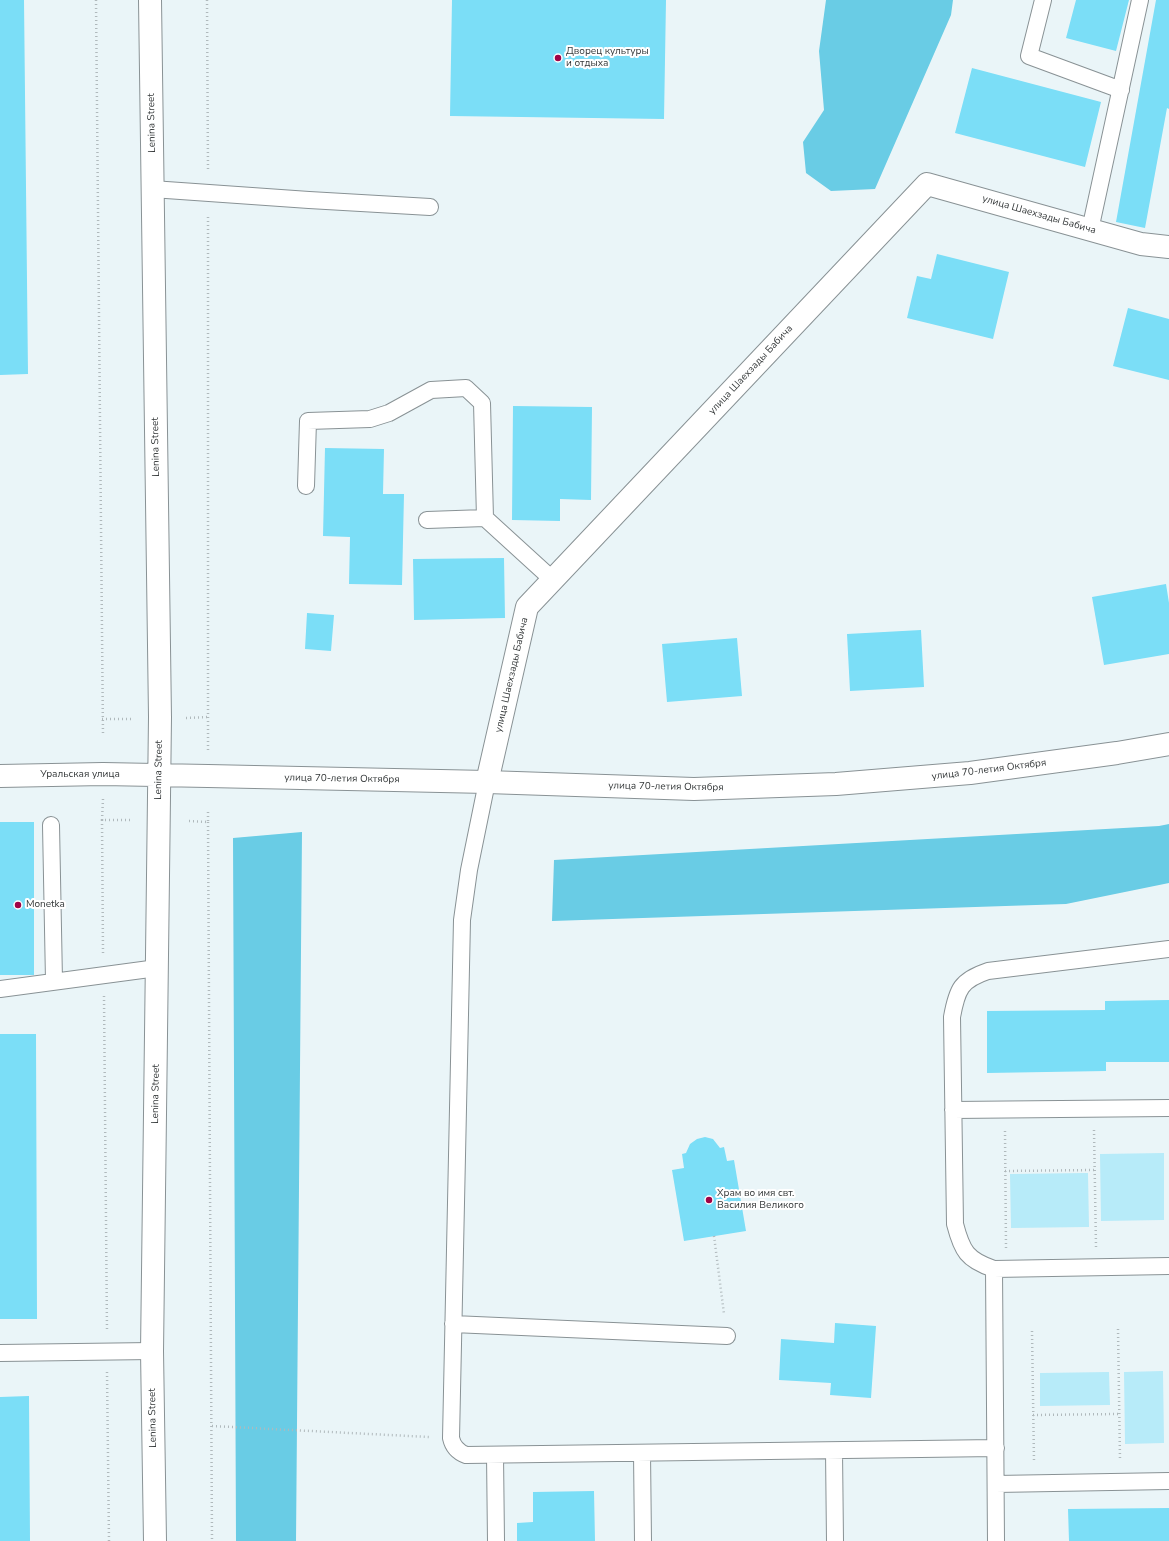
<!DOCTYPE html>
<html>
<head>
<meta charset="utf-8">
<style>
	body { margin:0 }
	canvas { display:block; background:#eaf5f8 }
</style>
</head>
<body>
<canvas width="1169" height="1541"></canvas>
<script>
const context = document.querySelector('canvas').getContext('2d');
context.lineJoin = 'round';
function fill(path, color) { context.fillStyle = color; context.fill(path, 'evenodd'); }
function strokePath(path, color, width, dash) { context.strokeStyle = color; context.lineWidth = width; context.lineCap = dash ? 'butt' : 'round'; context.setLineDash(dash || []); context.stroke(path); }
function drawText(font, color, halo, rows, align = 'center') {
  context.font = font + ' "Nunito Sans",sans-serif'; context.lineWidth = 4; context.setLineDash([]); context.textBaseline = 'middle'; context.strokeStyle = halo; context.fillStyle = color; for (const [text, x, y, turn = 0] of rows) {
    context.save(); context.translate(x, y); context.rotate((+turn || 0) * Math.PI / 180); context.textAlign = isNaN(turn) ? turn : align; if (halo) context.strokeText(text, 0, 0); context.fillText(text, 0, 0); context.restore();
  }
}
fill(new Path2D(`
	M1164,1153V1220L1101,1221L1100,1154Z
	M1088,1173L1089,1227L1011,1228L1010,1174Z
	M1163,1371L1164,1443L1125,1444L1124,1372Z
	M1109,1372L1110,1405L1040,1406V1373Z`), '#b7ebf9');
fill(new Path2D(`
	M826,0H953L951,15L875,189L831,191L806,173L803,142L824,110L819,51Z
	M1169,824V883L1066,904L552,921L554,860L1159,826Z
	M302,832L296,1541H236L233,838Z`), '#69cce5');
fill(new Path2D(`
	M0,0H24L28,374L0,375Z
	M452,0H666L664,119L450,116Z
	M1076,0H1129L1116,51L1066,38Z
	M1156,0H1169V109L1167,108L1145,228L1116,222Z
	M972,68L1101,102L1085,167L955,133Z
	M937,254L1009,272L993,339L907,318L917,276L931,279Z
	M1128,308L1169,319V380L1113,366Z
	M513,406L592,407L591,500L560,499V521L512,520Z
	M325,448L384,449L383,494H404L402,585L349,584L350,537L323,536Z
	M504,558L505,618L414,620L413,559Z
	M1166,584L1169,603V654L1104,665L1092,597Z
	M307,613L334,615L331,651L305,649Z
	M921,630L924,687L850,691L847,634Z
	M737,638L742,696L667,702L662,644Z
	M0,822H34V975H0Z
	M1169,1000V1062H1106V1071L987,1073V1011L1105,1010V1001Z
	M0,1034H36L37,1319H0Z
	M705,1137L713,1139L720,1148L724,1147L727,1161L734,1160L746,1231L684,1241L672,1170L684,1168L682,1154L686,1153L690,1144L697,1139Z
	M835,1323L876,1326L871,1398L830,1395L831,1383L779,1380L781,1339L834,1343Z
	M29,1396L30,1541H0V1397Z
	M594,1491L595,1541H517V1523L533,1522V1492Z
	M1169,1508V1541H1069L1068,1509Z`), '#7bdef7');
const lane = new Path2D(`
	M1043,0L1029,56L1121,90
	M152,189L309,200L430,207
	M1090,230L1140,0
	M306,486L308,421L370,419L389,413L431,390L466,388L482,403L485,518L553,580
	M427,520L485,518
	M487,782L469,870L462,920L451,1438C453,1447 458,1452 466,1455L996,1448
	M51,825L54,981
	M1169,949L988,971C961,980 957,989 952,1017L955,1224C962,1251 967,1260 994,1269L1169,1266
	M0,989L157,968
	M953,1110L1169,1108
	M994,1269L996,1541
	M453,1324L727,1336
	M0,1353L152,1351
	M834,1451L835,1541
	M642,1453L643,1541
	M495,1455L496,1541
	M996,1484L1169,1481`);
const street = new Path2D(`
	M487,782L527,607L927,184L1141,244L1169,247`);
const secondary = new Path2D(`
	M150,0L160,717L152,1351L155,1541
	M0,776L103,774L208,776L487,782L694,789L836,784L970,773L1117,753L1169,744`);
strokePath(lane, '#899295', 18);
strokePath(street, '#899295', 24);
strokePath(secondary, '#899295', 24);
strokePath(new Path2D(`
	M96,0L103,736
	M207,0L208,171
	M186,718L208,717
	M102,719H131
	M208,750V214
	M103,799L102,820H133
	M102,820L103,953
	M189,821L208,822V809
	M208,822L212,1541
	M104,996L107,1331
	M1094,1130L1096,1247
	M1005,1131L1006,1248
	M1005,1171L1095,1170
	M714,1236L724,1314
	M1118,1329L1120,1460
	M1032,1331L1034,1461
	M107,1372L109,1541
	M1033,1415L1119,1414
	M212,1426L429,1437`), '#b0b9bc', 2.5, [1, 3]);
strokePath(lane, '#fff', 16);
strokePath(street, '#fff', 22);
strokePath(secondary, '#fff', 22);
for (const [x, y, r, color] of [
	[558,58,4,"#9f0346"],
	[18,905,4,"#9f0346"],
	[709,1200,4,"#9f0346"]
]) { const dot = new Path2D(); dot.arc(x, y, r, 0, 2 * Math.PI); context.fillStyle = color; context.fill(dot); strokePath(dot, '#fff', 1.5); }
drawText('10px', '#35393a', '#fff', [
	["Дворец культуры",566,52],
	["и отдыха",566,64],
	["Monetka",26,905],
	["Храм во имя свт.",717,1194],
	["Василия Великого",717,1206]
], 'left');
drawText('10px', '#35393a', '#fff', [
	["Lenina Street",152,123,-91],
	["улица Шаехзады Бабича",1039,215,16],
	["улица Шаехзады Бабича",751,370,-47],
	["Lenina Street",156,447,-91],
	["улица Шаехзады Бабича",512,675,-77],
	["Lenina Street",159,770,-89],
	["улица 70-летия Октября",989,770,-7],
	["Уральская улица",80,775],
	["улица 70-летия Октября",342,779,1],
	["улица 70-летия Октября",666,787,1],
	["Lenina Street",156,1094,-89],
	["Lenina Street",153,1418,-91]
]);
</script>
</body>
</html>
